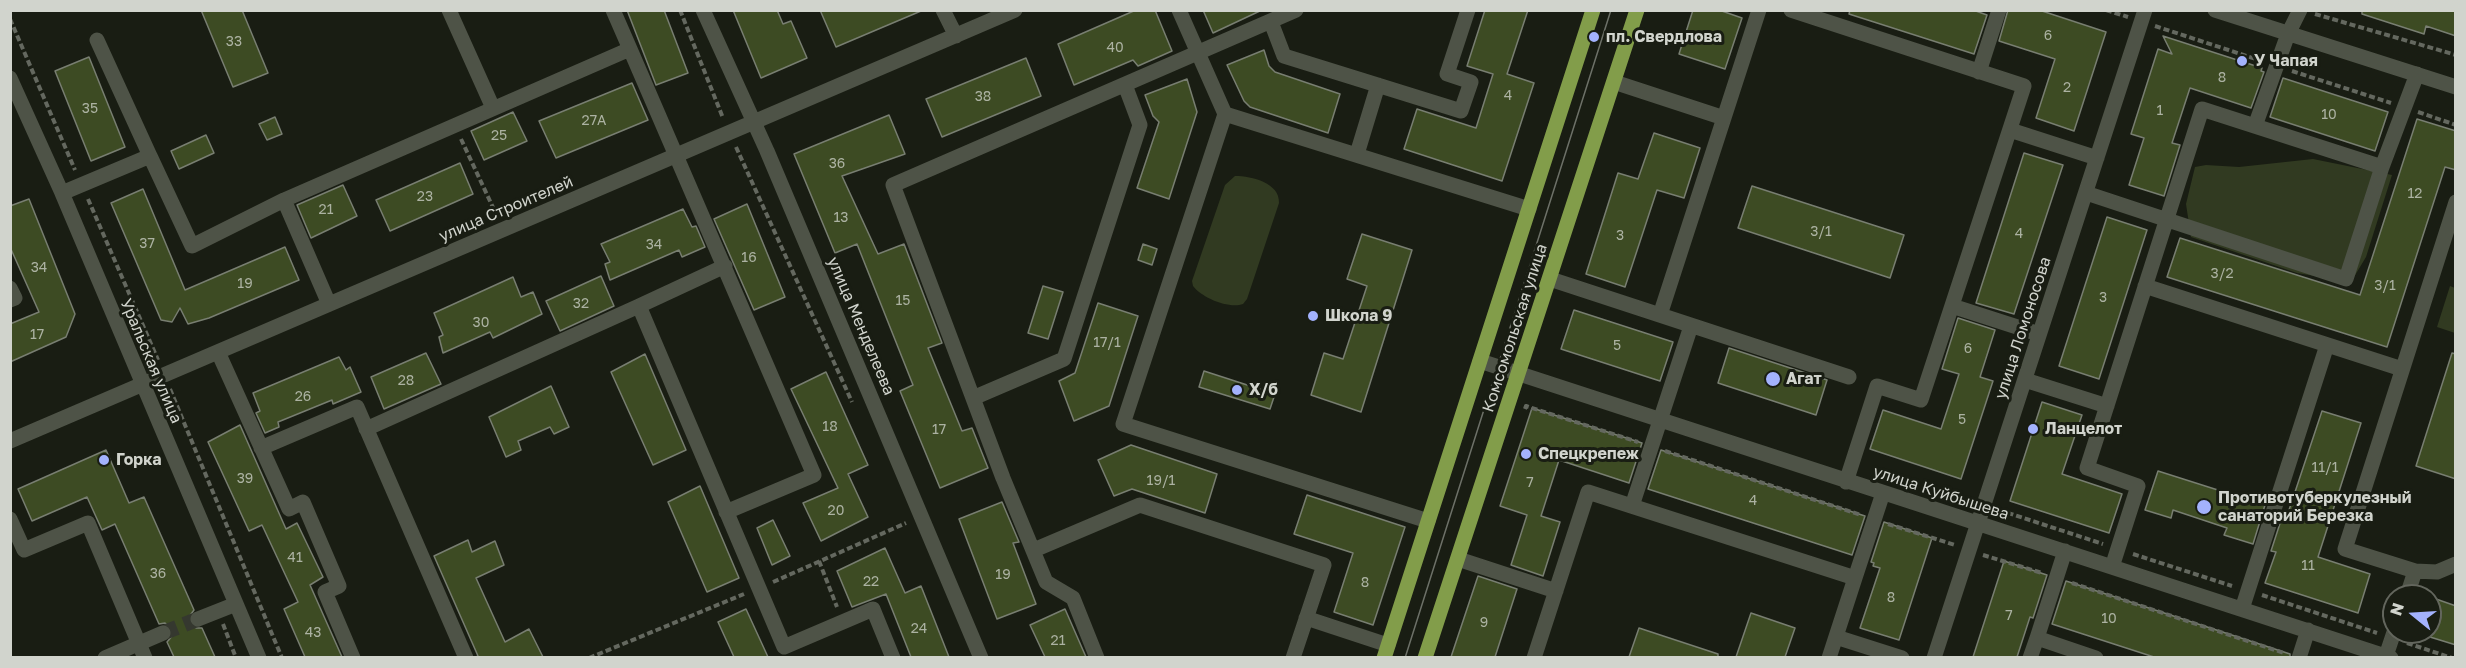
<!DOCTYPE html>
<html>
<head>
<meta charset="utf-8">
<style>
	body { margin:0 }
	#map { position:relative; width:2466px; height:668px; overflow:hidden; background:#191d13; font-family:"Golos Text",sans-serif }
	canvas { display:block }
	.frame { position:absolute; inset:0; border:12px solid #d1d4cd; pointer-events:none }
	.north { position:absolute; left:2382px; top:584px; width:60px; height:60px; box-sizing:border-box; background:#191d13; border:2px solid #63665d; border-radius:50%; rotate:288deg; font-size:16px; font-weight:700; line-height:24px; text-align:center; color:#d1d4cd }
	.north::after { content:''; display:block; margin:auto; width:21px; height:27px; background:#a3b2fd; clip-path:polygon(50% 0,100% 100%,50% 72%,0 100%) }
</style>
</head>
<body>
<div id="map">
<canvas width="2466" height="668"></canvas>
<div class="frame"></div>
<div class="north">N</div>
</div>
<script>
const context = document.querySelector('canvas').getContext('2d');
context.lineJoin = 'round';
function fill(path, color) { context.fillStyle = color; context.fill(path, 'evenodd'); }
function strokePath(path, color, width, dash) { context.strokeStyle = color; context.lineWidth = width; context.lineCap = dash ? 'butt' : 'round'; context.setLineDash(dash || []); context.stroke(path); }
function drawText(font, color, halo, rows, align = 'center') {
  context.font = font + ' "Golos Text",sans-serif'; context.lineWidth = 6; context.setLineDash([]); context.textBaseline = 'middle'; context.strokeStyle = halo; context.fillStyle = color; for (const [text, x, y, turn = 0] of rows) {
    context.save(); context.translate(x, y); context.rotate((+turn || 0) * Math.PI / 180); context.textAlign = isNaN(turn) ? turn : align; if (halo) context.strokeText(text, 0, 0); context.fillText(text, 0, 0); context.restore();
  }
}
fill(new Path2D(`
	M2313,159L2392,175L2366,257L2351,282L2297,273L2191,237L2186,204L2195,167L2206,165L2239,167Z
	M1235,176C1252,176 1280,183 1279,203L1247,299L1243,304C1229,309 1202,298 1193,286L1192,281L1225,185Z
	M2450,286L2455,288V333L2437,327Z`), '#313a21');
const building = new Path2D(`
	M201,10H242L268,73L233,87Z
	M627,10H664L688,73L656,85Z
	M733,10H777L783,24L791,21L807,58L761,78Z
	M820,10H921V11L836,47Z
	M1136,10H1155L1172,51L1138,66L1133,60L1074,85L1058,44Z
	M1203,10H1262L1213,33Z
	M1485,10H1528L1507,74L1534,83L1502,181L1404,149L1417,109L1476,128L1493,74L1467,66Z
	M1693,10H1719L1742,18L1725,69L1679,54Z
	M1850,10H1973L1987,15L1974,54L1849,14Z
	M2008,10H2039L2106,32L2074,131L2036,118L2055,59L1999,41Z
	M2362,10H2456V36L2426,26L2424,34L2362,14Z
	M2163,36L2262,68L2261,71L2264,72L2251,108L2190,88L2172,143L2180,145L2164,196L2129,185L2144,138L2131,134L2158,49L2172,54Z
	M1264,50L1269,66L1275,72L1340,94L1328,133L1250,107L1244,101L1227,65Z
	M89,57L125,147L91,161L55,71Z
	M1026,58L1041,96L942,137L926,99Z
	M2283,78L2388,112L2375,151L2270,117Z
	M1187,79L1197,112L1169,199L1137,188L1159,122L1153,116L1145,95Z
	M632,83L648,120L556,158L539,121Z
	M513,112L527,141L484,160L471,131Z
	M889,115L905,154L842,176L878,254L904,244L942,343L928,348L962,431L972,428L988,468L940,488L900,391L913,385L857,244L835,253L794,154Z
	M275,117L282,134L267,140L259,124Z
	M2417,119L2456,131V170L2445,167L2387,347L2167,277L2180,238L2360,295Z
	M1654,133L1700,148L1684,198L1657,190L1625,287L1586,274L1618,173L1638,179Z
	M206,135L214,153L179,169L171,151Z
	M2024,153L2063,165L2014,314L1976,303Z
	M460,163L473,194L390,231L376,200Z
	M343,185L357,216L311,238L297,205Z
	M1752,186L1904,235L1890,278L1738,228Z
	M143,189L185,290L285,247L299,280L209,318L188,324L180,308L172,322L161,320L111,203Z
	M29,199L75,314L66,337L10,362V324L39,312L10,247V206Z
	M747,204L785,297L754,310L714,219Z
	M683,209L692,227L696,226L705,247L682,257L679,250L610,280L605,264L610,262L601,244Z
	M2107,217L2147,230L2099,379L2059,366Z
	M1362,234L1412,250L1361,412L1311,395L1324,353L1343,359L1367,286L1347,279Z
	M1143,244L1157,249L1152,265L1138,260Z
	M601,276L614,306L560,331L546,301Z
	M513,277L521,297L533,292L542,314L493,338L490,332L443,353L439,337L443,335L434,313Z
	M1043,286L1063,292L1048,339L1028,333Z
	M1098,303L1138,316L1109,406L1074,421L1059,381L1075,373Z
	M1574,310L1673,342L1660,381L1561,349Z
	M1958,318L1995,330L1980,377L1993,381L1961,479L1870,449L1883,410L1941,429L1959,374L1942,369Z
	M1729,348L1827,380L1816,415L1718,383Z
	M426,353L441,384L384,409L371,377Z
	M2452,353L2456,354V479L2416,466Z
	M645,354L686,450L653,465L611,372Z
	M339,357L346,370L350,367L361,392L333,404L332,400L278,422L279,427L265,433L256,413L260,411L253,393Z
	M1204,371L1275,394L1270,409L1199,387Z
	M826,372L868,465L848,474L868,517L821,541L803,503L838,488L791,389Z
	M551,386L569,427L554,434L550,427L518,441L521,450L506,457L489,417Z
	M2042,402L2082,415L2062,474L2122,494L2109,533L2010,501Z
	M1532,408L1642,443L1629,483L1559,460L1541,516L1560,522L1543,576L1511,565L1527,515L1500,506Z
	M2322,411L2361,423L2318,557L2370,574L2358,613L2265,583L2276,552L2271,551L2284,511L2288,513Z
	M240,425L286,529L297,523L323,577L310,585L342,657H305L284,609L298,602L262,525L249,531L208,442Z
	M1131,445L1217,474L1205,513L1132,489L1114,496L1098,460Z
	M106,450L129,503L144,497L194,610L189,617V623L196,628H202L215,657H174L167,642L173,635L172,629L165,623L159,624L115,524L102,530L87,497L32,521L18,489Z
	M1661,450L1865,516L1852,555L1648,489Z
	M2158,471L2265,505L2253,544L2224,535L2227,528L2173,510L2171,518L2145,510Z
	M700,486L739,578L707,592L668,502Z
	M1307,495L1405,527L1373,625L1334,612L1353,553L1294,534Z
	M1002,502L1019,542L1013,543L1036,604L997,619L959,519Z
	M773,520L790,556L772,565L757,528Z
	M1884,522L1932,538L1899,640L1860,628L1880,568L1873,566L1874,563L1871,562Z
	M468,540L472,552L495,541L504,565L476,578L505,642L529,629L543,657H476L478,656L434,556Z
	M885,548L905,593L921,586L949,657H911L886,594L852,607L837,571Z
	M2004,561L2047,575L2033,618L2030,617L2017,657H1973Z
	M1478,576L1517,589L1495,657H1451Z
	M2066,581L2290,654V657H2154L2052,624Z
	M2436,599L2456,606V645L2430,637V616Z
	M746,609L768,657H734L718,622Z
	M1065,609L1086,657H1045L1030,625Z
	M1751,613L1795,628L1785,657H1736Z
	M1639,628L1718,654V657H1629Z`);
fill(building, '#3d4b23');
strokePath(building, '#787e71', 1.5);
strokePath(new Path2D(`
	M163,633L198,619`), '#35382f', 15, [15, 8]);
strokePath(new Path2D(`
	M680,10L723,118
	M2106,10L2128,17
	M2315,14L2456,55
	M10,19L75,170
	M2155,26L2262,61
	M2292,71L2391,103
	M2418,112L2456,125
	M461,139L497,216
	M736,147L852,402
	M88,199L158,360
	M170,389L282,658
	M1525,409L1526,406L1638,442
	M1665,451L1861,515
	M1999,510L2103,544
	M1888,524L1955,545
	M2133,554L2232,586
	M1983,555L2042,573
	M819,561L837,607
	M773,582L906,523
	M2072,583L2284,653
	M2262,595L2377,633
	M223,624L236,658
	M2407,643L2452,658
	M589,658L744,594`), '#64685f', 4, [6, 3]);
strokePath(new Path2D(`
	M449,10L493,108
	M703,10L767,151L981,658
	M943,10L956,36
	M1179,10L1225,114
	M1791,10L2024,86L1921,400L1877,386L1846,482
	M2215,10L2456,87
	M1271,22L1284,56L1461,111L1471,82L1447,74L1468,10
	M97,40L150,156
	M630,49L814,475L726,512
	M1979,72L1999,10
	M10,78L62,193L259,658
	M1614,82L1724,118
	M2255,126L2288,34L2300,10
	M2010,130L2097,158
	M1357,154L1378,85
	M62,193L150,156L192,246L284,200L329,304
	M2086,193L2346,279L2382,167L2417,74
	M284,200L630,49L613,10
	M2456,202L2345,549L2415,571L2437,572L2456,564
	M1550,279L1849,377
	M2145,286L2402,369
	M10,288L15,298L10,300
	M639,306L725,266
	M1952,306L2039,334
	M1660,315L1759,10
	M218,352L289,509L303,502L339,586L325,592L353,658
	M1480,361L2391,658
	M2025,380L2107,406
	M973,398L1064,359L1140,125L1125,85
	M366,429L639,306L784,647L873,609L893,658
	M10,441L1015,10
	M261,448L357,407L466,658
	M1632,506L1691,326
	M10,519L24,550L88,523L145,658
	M1428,521L1123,424L1225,114L1529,209
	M1034,550L1140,505L1324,565L1293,658
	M2065,551L2037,638L2096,658
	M1458,559L1556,591
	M2112,567L2138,486L2087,468L2202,109L2382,167
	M1855,578L1883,493
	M2407,596L2415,571
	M2242,609L2327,345
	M1306,618L1388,645
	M198,619L236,604
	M1836,637L1902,658
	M2386,656L2394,632
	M105,658L163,633
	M1097,658L1073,598L1046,582L1003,478L893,185L1296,10
	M1534,658L1588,492L1855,578L1829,658
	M1934,658L2145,10
	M2030,658L2037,638
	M2299,658L2308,630`), '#4e5347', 15);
strokePath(new Path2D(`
	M1384,658L1593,10
	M1425,658L1637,10`), '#829d4a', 15);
strokePath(new Path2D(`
	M1405,658L1611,10`), '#6d7168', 1.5);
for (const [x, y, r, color] of [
	[1594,37,6,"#a3b2fd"],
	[2242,61,6,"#a3b2fd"],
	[1313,316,6,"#a3b2fd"],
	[1773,379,8,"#a3b2fd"],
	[1237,390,6,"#a3b2fd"],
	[2033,429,6,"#a3b2fd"],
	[1526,454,6,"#a3b2fd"],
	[104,460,6,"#a3b2fd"],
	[2204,507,8,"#a3b2fd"]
]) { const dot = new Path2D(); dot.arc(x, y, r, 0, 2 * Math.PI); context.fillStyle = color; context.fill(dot); strokePath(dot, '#191d13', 2); }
drawText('14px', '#acb2a2', null, [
	["6",2048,36],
	["33",234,42],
	["40",1115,48],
	["8",2222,78],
	["2",2067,88],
	["4",1508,96],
	["38",983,97],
	["35",90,109],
	["1",2160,111],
	["10",2329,115],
	["27А",594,121],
	["25",499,136],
	["36",837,164],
	["12",2415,194],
	["23",425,197],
	["21",326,210],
	["13",841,218],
	["3/1",1821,232],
	["4",2019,234],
	["3",1620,236],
	["37",147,244],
	["34",654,245],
	["16",749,258],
	["34",39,268],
	["3/2",2222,274],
	["19",245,284],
	["3/1",2385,286],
	["3",2103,298],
	["15",903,301],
	["32",581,304],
	["30",481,323],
	["17",37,335],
	["17/1",1107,343],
	["5",1617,346],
	["6",1968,349],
	["28",406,381],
	["26",303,397],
	["5",1962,420],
	["18",830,427],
	["17",939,430],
	["11/1",2325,468],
	["39",245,479],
	["19/1",1161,481],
	["7",1530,483],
	["4",1753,501],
	["20",836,511],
	["41",295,558],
	["11",2308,566],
	["36",158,574],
	["19",1003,575],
	["22",871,582],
	["8",1365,583],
	["8",1891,598],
	["7",2009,616],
	["10",2109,619],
	["9",1484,623],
	["24",919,629],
	["43",313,633],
	["21",1058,641]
]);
drawText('bold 16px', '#d1d4cd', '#191d13', [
	["пл. Свердлова",1606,37],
	["У Чапая",2254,61],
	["Школа 9",1325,316],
	["Агат",1786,379],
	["Х/б",1249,390],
	["Ланцелот",2045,429],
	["Спецкрепеж",1538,454],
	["Горка",116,460],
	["Противотуберкулезный",2218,498],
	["санаторий Березка",2218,516]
], 'left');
drawText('16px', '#d1d4cd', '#191d13', [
	["улица Строителей",506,209,-23],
	["улица Менделеева",861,326,67],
	["Комсомольская улица",1515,328,-72],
	["улица Ломоносова",2023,328,-72],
	["Уральская улица",151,361,67],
	["улица Куйбышева",1941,493,18]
]);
</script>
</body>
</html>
